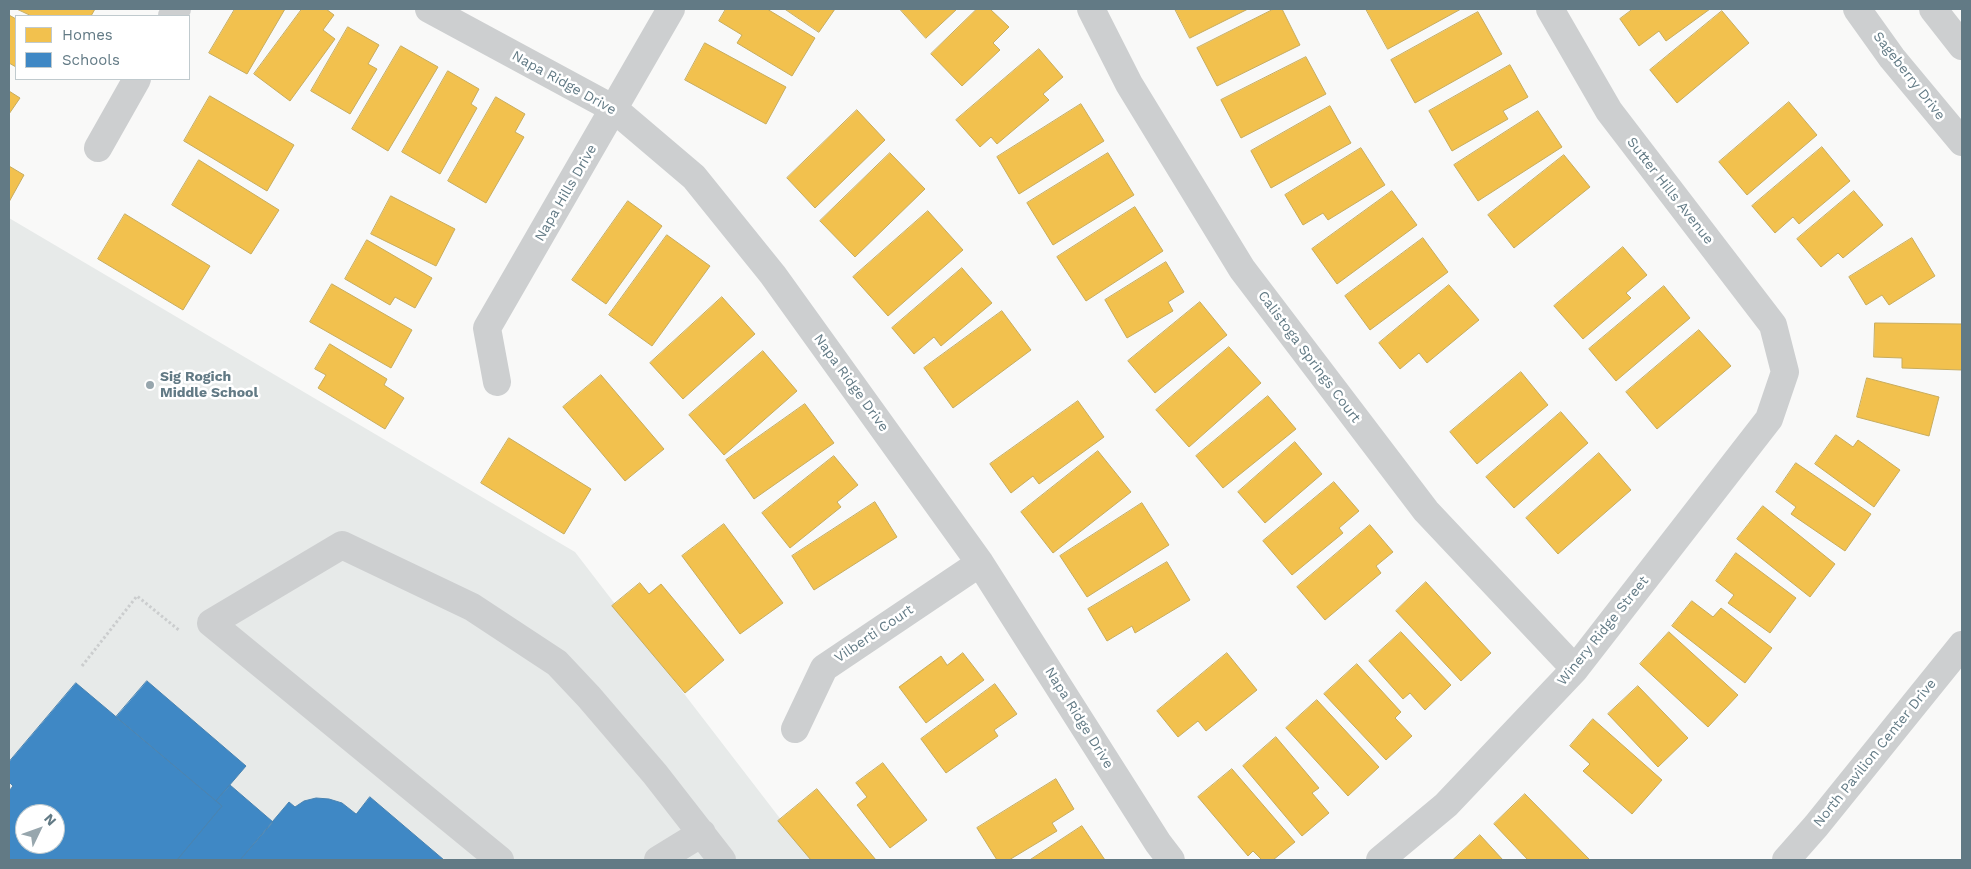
<!DOCTYPE html>
<html>
<head>
<meta charset="utf-8">
<style>
	body { margin:0 }
	#map { position:relative; width:1971px; height:869px; overflow:hidden; background:#f9f9f8; font-family:"Work Sans",sans-serif }
	canvas { display:block }
	.frame { position:absolute; inset:0; border:10px solid #627a85; pointer-events:none }
	.legend { position:absolute; left:15px; top:15px; width:175px; height:65px; box-sizing:border-box; background:#fff; border:1px solid #c0cace; margin:0; padding:6px 9px; list-style:none; font-size:15px; color:#627a85 }
	.legend li { display:flex; align-items:center; gap:10px; height:25px }
	.legend b { width:25px; border:1px solid #c0cace }
	.north { position:absolute; left:15px; top:804px; width:50px; height:50px; box-sizing:border-box; background:#fff; border:1px solid #c0cace; border-radius:50%; rotate:48deg; font-size:14px; font-weight:700; line-height:20px; text-align:center; color:#627a85 }
	.north::after { content:''; display:block; margin:auto; width:18px; height:22px; background:#97a6ad; clip-path:polygon(50% 0,100% 100%,50% 72%,0 100%) }
</style>
</head>
<body>
<div id="map">
<canvas width="1971" height="869"></canvas>
<div class="frame"></div>
<ul class="legend">
<li><b style="height:14px;background:#f2c14e"></b>Homes</li>
<li><b style="height:14px;background:#3f88c5"></b>Schools</li>
</ul>
<div class="north">N</div>
</div>
<script>
const context = document.querySelector('canvas').getContext('2d');
context.lineJoin = 'round';
function fill(path, color) { context.fillStyle = color; context.fill(path, 'evenodd'); }
function strokePath(path, color, width, dash) { context.strokeStyle = color; context.lineWidth = width; context.lineCap = dash ? 'butt' : 'round'; context.setLineDash(dash || []); context.stroke(path); }
function drawText(font, color, halo, rows, align = 'center') {
  context.font = font + ' "Work Sans",sans-serif'; context.lineWidth = 5; context.setLineDash([]); context.textBaseline = 'middle'; context.strokeStyle = halo; context.fillStyle = color; for (const [text, x, y, turn = 0] of rows) {
    context.save(); context.translate(x, y); context.rotate((+turn || 0) * Math.PI / 180); context.textAlign = isNaN(turn) ? turn : align; if (halo) context.strokeText(text, 0, 0); context.fillText(text, 0, 0); context.restore();
  }
}
fill(new Path2D(`
	M9,218L575,552L812,860H9ZM25,814H55V844H25Z`), '#e7eae9');
const homes = new Path2D(`
	M17,9H95L91,16H32Z
	M235,9H285L247,74L209,53Z
	M302,9H326L334,15L323,30L335,39L290,101L254,74Z
	M726,9H767L815,38L792,76L737,43L742,35L719,21Z
	M785,9H835L819,32Z
	M900,9H957L926,38Z
	M977,9H990L1009,27L993,43L1000,50L962,86L931,54Z
	M1175,9H1248L1190,38Z
	M1274,9H1282L1300,45L1217,86L1197,48Z
	M1366,9H1461L1388,49Z
	M1633,9H1710L1666,41L1659,31L1639,46L1620,19Z
	M1722,11L1749,43L1677,103L1650,70Z
	M1478,12L1502,54L1415,103L1391,60Z
	M9,15L16,19V67L9,63Z
	M348,27L379,45L368,64L377,69L350,114L311,91Z
	M705,43L786,87L766,124L685,80Z
	M401,46L438,67L388,151L352,129Z
	M1039,49L1063,77L1043,94L1049,100L997,144L991,137L980,147L956,120Z
	M1306,57L1326,94L1241,138L1221,100Z
	M1510,65L1528,97L1503,111L1508,119L1452,151L1429,111Z
	M448,71L479,89L471,104L477,108L440,174L402,152Z
	M9,91L20,98L9,114Z
	M210,96L294,145L267,191L184,141Z
	M496,97L525,114L515,132L524,137L486,203L448,181Z
	M1789,102L1817,135L1747,195L1719,162Z
	M1081,104L1104,141L1019,194L997,157Z
	M1330,106L1351,143L1271,188L1251,151Z
	M857,110L885,140L815,208L787,178Z
	M1538,111L1562,147L1478,201L1454,165Z
	M1822,147L1850,181L1799,224L1793,217L1775,233L1752,206Z
	M1361,148L1385,185L1328,220L1323,213L1303,225L1285,195Z
	M890,153L925,189L855,257L820,221Z
	M1108,153L1134,195L1053,245L1027,203Z
	M1564,155L1590,187L1514,248L1488,215Z
	M199,160L279,210L251,254L172,205Z
	M9,166L24,175L9,202Z
	M1392,191L1417,225L1337,284L1312,249Z
	M1854,191L1883,225L1843,258L1838,253L1821,267L1797,239Z
	M391,196L455,229L436,266L371,234Z
	M628,201L662,226L606,304L572,280Z
	M1135,207L1163,251L1086,301L1057,257Z
	M928,211L963,250L888,316L853,277Z
	M125,214L210,266L183,310L98,259Z
	M667,235L710,266L652,346L609,315Z
	M1423,238L1448,272L1370,330L1345,296Z
	M1912,238L1935,276L1889,305L1882,295L1866,305L1849,277Z
	M367,240L432,278L415,308L395,297L390,305L345,279Z
	M1623,247L1647,275L1626,293L1631,298L1583,339L1554,306Z
	M1166,262L1184,292L1168,302L1173,311L1127,338L1105,300Z
	M962,268L992,303L941,346L934,337L914,354L892,328Z
	M332,284L412,330L391,368L310,322Z
	M1449,285L1479,320L1427,363L1419,353L1400,369L1379,343Z
	M1664,286L1690,318L1616,381L1589,349Z
	M722,297L755,334L683,399L650,363Z
	M1200,302L1227,335L1155,393L1128,361Z
	M1002,311L1031,350L953,408L924,368Z
	M1875,323L1962,324V370L1902,368V358L1874,357Z
	M1699,330L1731,366L1657,429L1626,392Z
	M330,344L387,379L384,385L404,398L385,429L318,388L326,375L315,369Z
	M1229,347L1261,383L1189,447L1156,410Z
	M763,351L797,391L724,455L689,415Z
	M1521,372L1548,405L1477,464L1450,432Z
	M601,375L664,449L625,481L563,407Z
	M1867,378L1939,397L1929,436L1857,417Z
	M1268,396L1296,429L1223,488L1196,456Z
	M1078,401L1104,437L1039,484L1033,476L1011,493L990,464Z
	M805,404L834,443L754,499L726,460Z
	M1561,412L1588,443L1514,508L1486,477Z
	M1836,435L1853,447L1858,440L1900,470L1874,507L1815,464Z
	M509,438L591,489L564,534L481,483Z
	M1295,442L1322,474L1265,523L1238,492Z
	M1098,451L1131,492L1053,553L1021,512Z
	M1599,453L1631,490L1558,554L1526,518Z
	M834,456L858,485L837,502L841,507L790,548L762,513Z
	M1796,463L1871,514L1845,551L1791,514L1796,507L1776,492Z
	M1334,482L1359,511L1339,528L1343,533L1292,575L1263,541Z
	M875,502L897,537L814,590L792,556Z
	M1142,503L1169,545L1087,597L1060,556Z
	M1763,506L1835,564L1810,597L1737,539Z
	M724,524L783,603L740,634L682,556Z
	M1370,525L1393,552L1376,566L1381,573L1325,620L1297,587Z
	M1736,553L1796,598L1770,633L1728,603L1734,595L1716,581Z
	M1167,562L1190,600L1135,633L1132,626L1107,641L1088,609Z
	M1426,582L1491,653L1461,681L1396,611Z
	M640,583L649,594L661,584L724,660L685,693L612,606Z
	M1692,601L1713,617L1721,608L1772,648L1745,683L1672,626Z
	M1401,632L1451,685L1425,710L1410,693L1403,699L1369,661Z
	M1669,632L1738,695L1708,727L1640,664Z
	M963,653L984,680L926,723L899,687L941,656L947,665Z
	M1227,653L1257,690L1206,731L1198,721L1178,737L1157,711Z
	M1357,664L1401,712L1395,718L1412,736L1386,760L1324,694Z
	M995,684L1017,714L994,730L998,736L946,773L921,739Z
	M1638,686L1688,738L1658,767L1608,714Z
	M1317,700L1379,767L1348,796L1286,728Z
	M1593,719L1662,780L1632,814L1583,771L1590,764L1570,746Z
	M1276,737L1319,788L1312,793L1329,813L1302,836L1243,766Z
	M883,763L927,820L890,848L857,805L867,797L856,783Z
	M1232,769L1295,842L1273,860H1262L1253,851L1248,856L1198,797Z
	M1056,779L1074,809L1052,823L1057,831L1009,860H997L977,828Z
	M817,789L876,860H811L778,821Z
	M1525,794L1590,860H1528L1494,824Z
	M1082,826L1105,860H1030Z
	M1480,835L1503,860H1453Z`);
fill(homes, '#f2c14e');
strokePath(homes, '#c7ac5e', 1);
const schools = new Path2D(`
	M147,681L246,766L216,801L116,717Z
	M76,683L222,806L177,860H9V791L13,786L9,782V762ZM25,814H55V844H25Z
	M230,785L273,822L240,860H177L222,806L216,801Z
	M370,797L444,860H240L289,802L295,807L304,801L316,798L329,799L342,803L356,814Z`);
fill(schools, '#3f88c5');
strokePath(schools, '#4a84b2', 1);
strokePath(new Path2D(`
	M82,666L137,596L180,631`), '#cbcdce', 3, [2.5, 2.5]);
strokePath(new Path2D(`
	M429,9L614,109L694,177L773,275L980,563L1158,843L1171,860
	M1091,9L1129,84L1242,269L1426,511L1575,669
	M1857,9L1892,58L1962,142
	M1933,9L1962,46
	M172,16L177,9
	M98,148L137,79
	M497,382L487,328L671,9
	M795,729L824,668L980,563
	M500,860L211,623L342,545L472,607L557,663L589,697L655,774L722,860
	M658,860L702,833
	M1380,860L1446,805L1575,669L1769,419L1785,372L1773,325L1609,111L1550,9
	M1786,860L1816,826L1962,645`), '#cdcfd0', 28);
for (const [x, y, r, color] of [
	[150,385,5,"#97a6ad"]
]) { const dot = new Path2D(); dot.arc(x, y, r, 0, 2 * Math.PI); context.fillStyle = color; context.fill(dot); strokePath(dot, '#fff', 2); }
drawText('14px', '#627a85', '#fff', [
	["Sageberry Drive",1909,76,52],
	["Napa Ridge Drive",564,83,29],
	["Sutter Hills Avenue",1670,191,52],
	["Napa Hills Drive",566,193,-60],
	["Calistoga Springs Court",1309,357,53],
	["Napa Ridge Drive",851,383,54],
	["Winery Ridge Street",1603,631,-51],
	["Vilberti Court",874,634,-34],
	["Napa Ridge Drive",1079,718,58],
	["North Pavilion Center Drive",1875,753,-51]
]);
drawText('bold 14px', '#627a85', '#fff', [
	["Sig Rogich",160,377],
	["Middle School",160,393]
], 'left');
</script>
</body>
</html>
